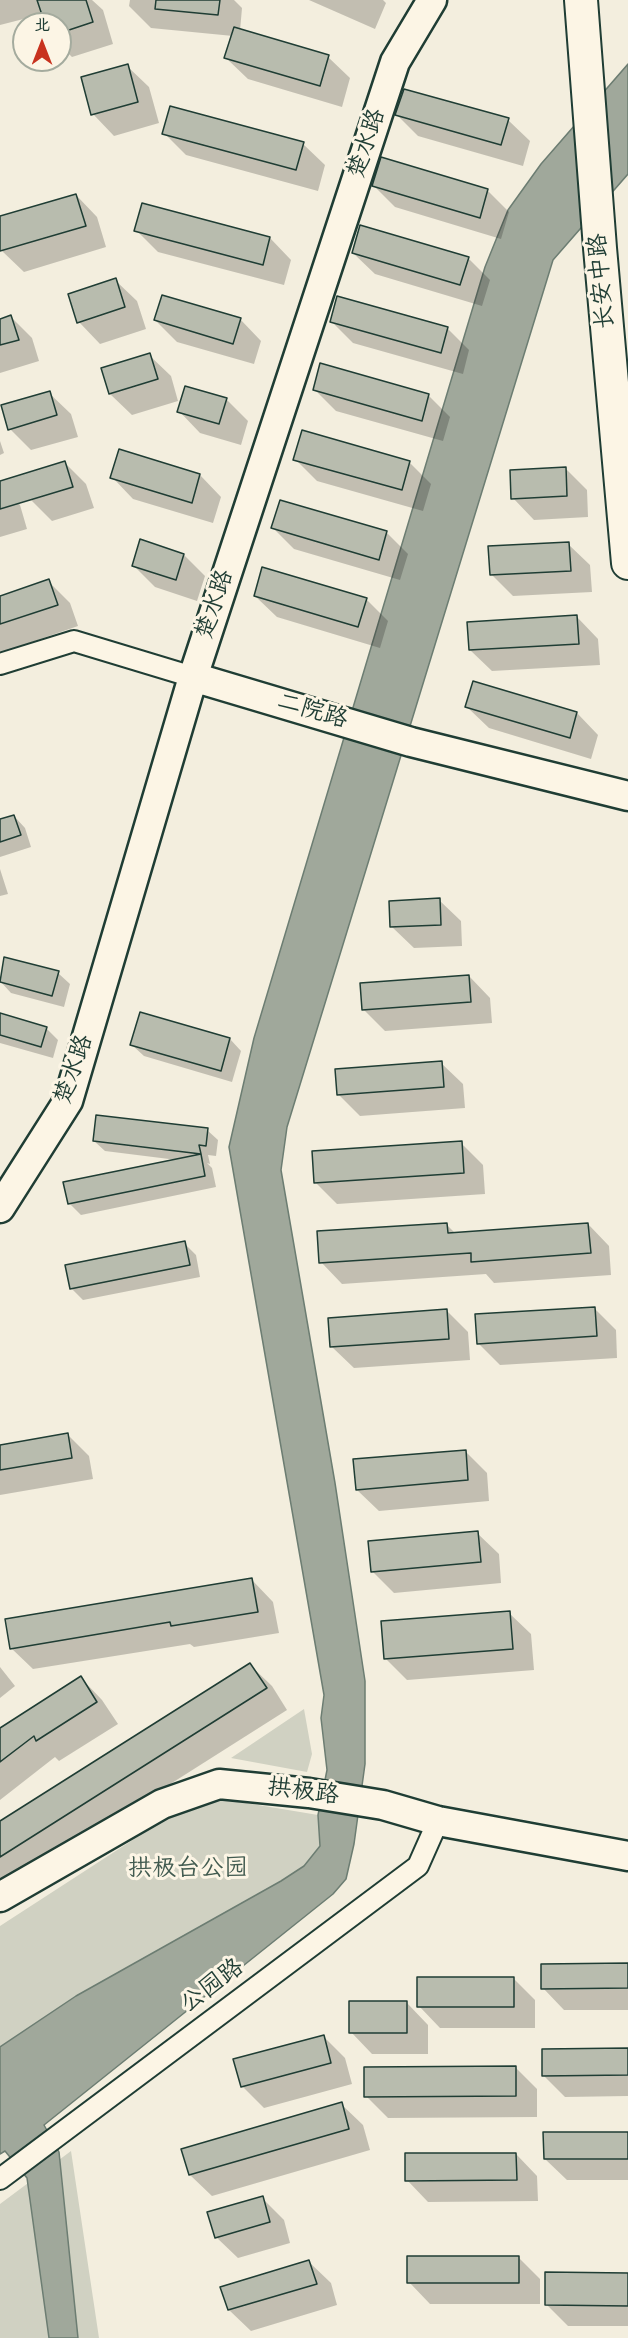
<!DOCTYPE html>
<html>
<head>
<meta charset="utf-8">
<style>
	body { margin:0 }
	#map { position:relative; width:628px; height:2338px; overflow:hidden; background:#f3eede; font-family:Mynerve,"LXGW WenKai TC",sans-serif }
	canvas { display:block }
	.north { position:absolute; left:12px; top:12px; width:60px; height:60px; box-sizing:border-box; background:#fcf5e5; border:2px solid #a4ab9e; border-radius:50%; rotate:0deg; font-size:16px; font-weight:700; line-height:24px; text-align:center; color:#1f3d34 }
	.north::after { content:''; display:block; margin:auto; width:21px; height:27px; background:#c8321e; clip-path:polygon(50% 0,100% 100%,50% 72%,0 100%) }
</style>
</head>
<body>
<div id="map">
<canvas width="628" height="2338"></canvas>
<div class="north">北</div>
</div>
<script>
const context = document.querySelector('canvas').getContext('2d');
context.lineJoin = 'round';
function fill(path, color) { context.fillStyle = color; context.fill(path, 'evenodd'); }
function strokePath(path, color, width, dash) { context.strokeStyle = color; context.lineWidth = width; context.lineCap = dash ? 'butt' : 'round'; context.setLineDash(dash || []); context.stroke(path); }
function drawText(font, color, halo, rows, align = 'center') {
  context.font = font + ' Mynerve,"LXGW WenKai TC",sans-serif'; context.lineWidth = 6; context.setLineDash([]); context.textBaseline = 'middle'; context.strokeStyle = halo; context.fillStyle = color; for (const [text, x, y, turn = 0] of rows) {
    context.save(); context.translate(x, y); context.rotate((+turn || 0) * Math.PI / 180); context.textAlign = isNaN(turn) ? turn : align; if (halo) context.strokeText(text, 0, 0); context.fillText(text, 0, 0); context.restore();
  }
}
fill(new Path2D(`
	M304,1709L312,1754L307,1772L231,1758Z
	M222,1799L318,1815L320,1846L304,1866L281,1881L76,1996L0,2047V1926L165,1819Z
	M71,2151L99,2338H0V2204Z`), '#d0d1c2');
const water = new Path2D(`
	M628,64V174L553,260L287,1127L281,1170L335,1483L365,1681V1764L354,1844L346,1879L333,1894L44,2125L59,2152L78,2338H49L27,2178L5,2151L0,2154V2047L76,1996L281,1881L304,1866L320,1846L318,1815L327,1770L321,1718L324,1695L229,1147L254,1038L485,267L508,210L541,164Z`);
fill(water, '#a0a89b');
strokePath(water, '#6c7d72', 1.5);
fill(new Path2D(`
	M0,0H92L103,10L113,44L72,57L60,45V24H46L43,14L0,25Z
	M130,0H234L242,8L240,31L328,57L350,78L342,107L248,79L226,58L233,36L151,28L129,6Z
	M309,0H383L386,3L375,29Z
	M127,66L149,87L159,123L114,136L93,114Z
	M397,115L508,120L530,141L523,166L418,136Z
	M164,133L303,144L325,165L318,191L186,155Z
	M382,159L488,191L509,212L501,239L395,207L373,185Z
	M76,195L97,217L106,247L24,272L2,251L0,218Z
	M136,230L270,238L291,260L284,285L158,252Z
	M353,253L468,258L490,280L482,306L375,274Z
	M115,280L137,301L146,329L100,344L79,322Z
	M338,298L448,329L469,350L463,374L353,343L332,322Z
	M11,317L32,338L39,361L0,373V320Z
	M240,319L261,341L254,364L177,342L155,320Z
	M149,355L171,376L178,401L132,415L110,394Z
	M186,387L227,400L248,421L241,445L200,433L179,411Z
	M314,389L429,396L450,417L443,441L336,411Z
	M49,393L71,414L78,437L31,450L10,429Z
	M0,441L4,453L0,455Z
	M295,459L409,462L431,484L423,511L317,481Z
	M65,463L86,484L94,508L52,521L30,499Z
	M565,468L587,490L588,517L534,520L513,498Z
	M200,475L221,497L213,523L133,499L112,477Z
	M0,485L20,505L27,529L0,537Z
	M281,502L387,533L408,554L400,580L294,549L273,528Z
	M568,544L590,565L592,592L513,596L492,575Z
	M184,555L205,576L197,601L155,587L133,565Z
	M48,581L70,603L78,626L0,653V597Z
	M255,596L366,599L388,621L380,648L277,617Z
	M577,617L598,639L600,665L492,671L470,650Z
	M467,707L577,713L598,735L591,759L489,728Z
	M14,816L25,828L31,847L0,857V821Z
	M0,869L8,894L0,896Z
	M439,900L461,921L462,946L414,948L392,927Z
	M6,958L58,973L70,984L64,1007L11,993L0,981Z
	M469,976L490,998L492,1023L385,1031L364,1010Z
	M0,1014L46,1028L58,1040L53,1058L0,1043Z
	M230,1039L241,1051L232,1082L144,1056L132,1045Z
	M441,1063L463,1084L465,1108L360,1116L338,1094Z
	M207,1130L218,1140L216,1156L208,1155L210,1164L207,1163L212,1168L216,1187L81,1215L69,1203L177,1160L105,1151L94,1141Z
	M461,1143L483,1165L485,1194L337,1204L315,1182Z
	M446,1224L456,1234L588,1224L609,1246L611,1275L494,1283L486,1274L342,1284L321,1262Z
	M184,1243L196,1255L200,1277L83,1300L71,1288Z
	M594,1308L616,1330L617,1358L500,1365L478,1343Z
	M446,1310L468,1332L470,1360L354,1368L332,1347Z
	M67,1434L89,1456L93,1479L0,1495V1446Z
	M465,1451L487,1473L489,1501L379,1511L357,1490Z
	M477,1533L499,1554L501,1583L394,1593L372,1571Z
	M252,1580L273,1602L279,1633L194,1647L190,1644L33,1669L11,1648Z
	M509,1613L531,1634L534,1670L407,1680L385,1658Z
	M250,1665L272,1686L287,1710L0,1892V1822Z
	M0,1667L15,1686L0,1698Z
	M81,1678L102,1700L118,1724L59,1761L55,1757L0,1800V1729Z
	M628,1964V2010H564L543,1988Z
	M514,1979L535,2000V2028H440L419,2006Z
	M407,2003L428,2025V2054H372L351,2032Z
	M323,2036L345,2058L352,2084L264,2108L242,2086Z
	M628,2050V2096L565,2097L543,2075Z
	M516,2068L537,2089V2117L388,2118L366,2096Z
	M341,2104L363,2125L370,2150L212,2196L190,2175Z
	M628,2134V2180H567L545,2159Z
	M516,2154L537,2176L538,2201L428,2202L407,2180Z
	M262,2198L284,2220L290,2243L238,2258L216,2237Z
	M518,2257L540,2279V2304H430L409,2282Z
	M309,2262L331,2283L337,2305L251,2331L229,2310Z
	M628,2274V2326H568L546,2304Z`), '#0003');
const building = new Path2D(`
	M37,0H86L93,22L60,33V24H45Z
	M156,0H220L218,15L155,9Z
	M234,27L329,55L320,86L224,58Z
	M128,64L138,102L91,115L81,77Z
	M404,89L509,118L501,145L395,115Z
	M170,106L304,142L296,170L162,134Z
	M381,157L488,189L480,218L372,186Z
	M76,194L86,226L0,251V216Z
	M142,203L270,237L263,265L134,231Z
	M360,225L469,257L460,285L352,253Z
	M116,278L125,307L77,323L68,294Z
	M162,295L241,318L233,344L154,320Z
	M337,296L448,327L441,353L330,322Z
	M11,315L19,340L0,345V319Z
	M150,353L158,379L109,394L101,368Z
	M320,363L429,394L422,421L313,390Z
	M185,386L227,398L219,424L177,412Z
	M50,391L57,415L8,430L1,405Z
	M302,430L410,461L402,490L293,460Z
	M119,449L200,474L192,503L110,478Z
	M65,461L73,487L0,509V481Z
	M566,467L567,496L511,499L510,470Z
	M280,500L387,531L379,560L271,528Z
	M140,539L184,554L176,580L132,566Z
	M569,542L571,571L490,575L488,546Z
	M262,567L367,598L358,627L254,596Z
	M49,579L58,605L0,624V596Z
	M577,615L579,644L469,650L467,622Z
	M473,681L577,712L570,738L465,707Z
	M14,815L21,835L0,842V819Z
	M440,898L441,925L390,927L389,901Z
	M4,957L59,971L52,996L0,982Z
	M469,975L471,1002L362,1010L360,983Z
	M140,1012L230,1038L221,1071L130,1045Z
	M0,1013L47,1027L41,1047L0,1035Z
	M442,1061L444,1087L337,1095L335,1069Z
	M96,1115L208,1128L206,1146L199,1145L201,1154L93,1141Z
	M462,1141L464,1173L314,1183L312,1151Z
	M201,1154L205,1176L68,1204L63,1182Z
	M447,1223L448,1233L588,1223L591,1253L471,1262V1253L319,1263L317,1231Z
	M185,1241L190,1265L70,1289L65,1265Z
	M595,1307L597,1336L477,1344L475,1314Z
	M447,1309L449,1339L330,1347L328,1318Z
	M68,1433L72,1458L0,1470V1445Z
	M466,1450L468,1480L356,1490L353,1459Z
	M478,1531L481,1562L371,1572L368,1541Z
	M252,1578L258,1612L171,1626L170,1622L10,1649L5,1619Z
	M510,1611L513,1649L384,1659L381,1621Z
	M250,1663L267,1688L0,1857V1821Z
	M81,1676L97,1702L36,1741L34,1736L0,1762V1728Z
	M628,1963V1988L541,1989V1964Z
	M417,1977H514V2007H417Z
	M349,2001H407V2033H349Z
	M324,2035L331,2063L241,2087L233,2059Z
	M628,2048V2075L542,2076V2049Z
	M516,2066V2096L364,2097V2067Z
	M342,2102L349,2129L189,2175L181,2149Z
	M543,2132H628V2159H544Z
	M405,2153H516L517,2180L405,2181Z
	M263,2196L270,2222L215,2238L207,2212Z
	M407,2256H519V2283H407Z
	M309,2260L317,2284L228,2310L220,2287Z
	M545,2272L628,2273V2306L545,2305Z`);
fill(building, '#b8bcae');
strokePath(building, '#1f3d34', 1.5);
const street = new Path2D(`
	M0,664L74,641L193,677
	M0,2179L418,1866L438,1821`);
const secondary = new Path2D(`
	M193,677L411,742L628,796
	M0,1208L68,1101L193,677L395,62L432,0
	M0,1897L162,1804L219,1784L309,1793L383,1805L438,1821L628,1856`);
const primary = new Path2D(`
	M581,0L600,248L628,563`);
strokePath(street, '#1f3d34', 24);
strokePath(secondary, '#1f3d34', 33);
strokePath(primary, '#1f3d34', 36);
strokePath(street, '#fcf5e5', 20);
strokePath(secondary, '#fcf5e5', 28);
strokePath(primary, '#fcf5e5', 32);
drawText('24px', '#1f3d34', '#fcf5e5', [
	["楚水路",368,144,-72],
	["长安中路",603,281,-95],
	["楚水路",216,605,-72],
	["二院路",312,712,16],
	["楚水路",75,1070,-71],
	["拱极路",303,1793,7],
	["公园路",213,1987,-37]
]);
drawText('24px', '#425b50', '#fcf5e5', [
	["拱极台公园",188,1870]
]);
</script>
</body>
</html>
